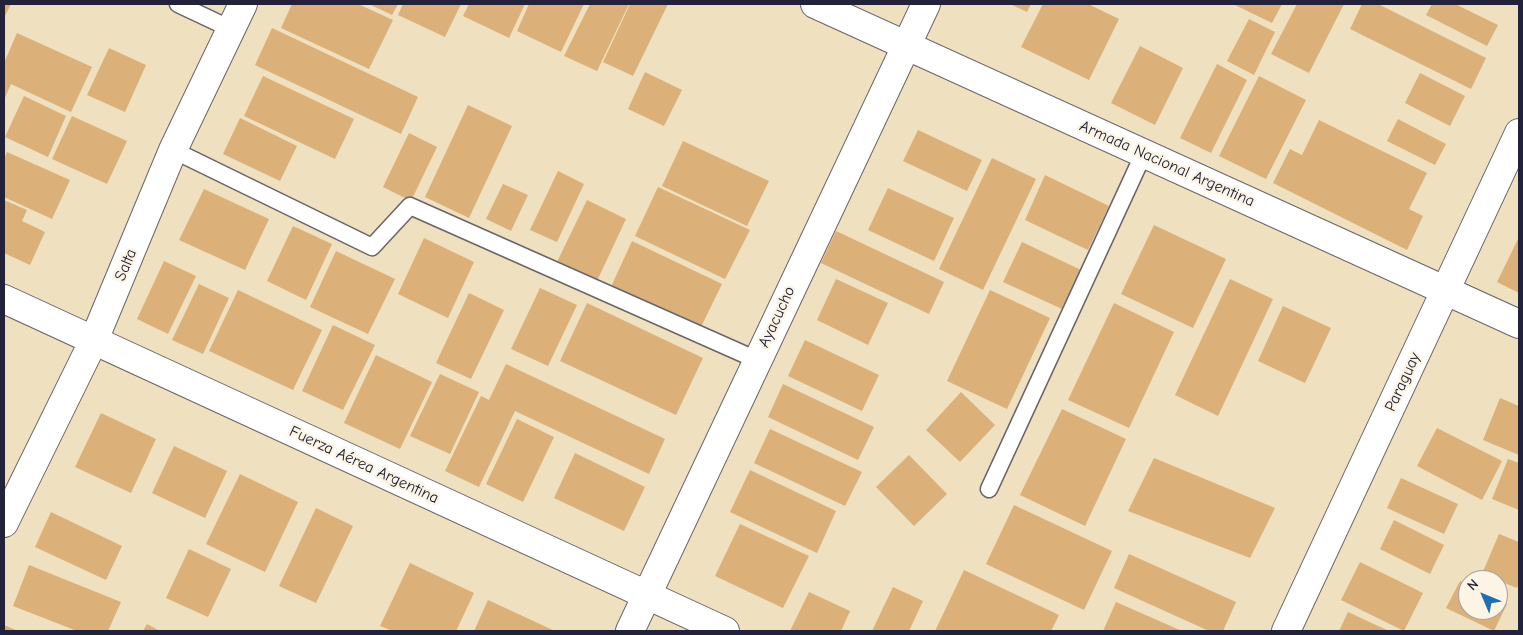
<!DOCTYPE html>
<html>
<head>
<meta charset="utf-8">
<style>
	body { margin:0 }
	#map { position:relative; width:1523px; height:635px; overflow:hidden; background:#efe0bf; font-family:"Comic Neue",sans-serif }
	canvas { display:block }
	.frame { position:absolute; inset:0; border:5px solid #22223b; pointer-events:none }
	.north { position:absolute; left:1458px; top:570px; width:50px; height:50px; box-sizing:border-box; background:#fcf5e5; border:1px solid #a5a1a1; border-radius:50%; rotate:315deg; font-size:14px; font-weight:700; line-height:20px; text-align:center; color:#22223b }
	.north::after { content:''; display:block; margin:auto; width:18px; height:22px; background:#1f6fb2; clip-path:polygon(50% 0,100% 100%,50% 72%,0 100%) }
</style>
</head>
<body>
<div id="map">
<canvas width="1523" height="635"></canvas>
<div class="frame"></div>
<div class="north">N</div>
</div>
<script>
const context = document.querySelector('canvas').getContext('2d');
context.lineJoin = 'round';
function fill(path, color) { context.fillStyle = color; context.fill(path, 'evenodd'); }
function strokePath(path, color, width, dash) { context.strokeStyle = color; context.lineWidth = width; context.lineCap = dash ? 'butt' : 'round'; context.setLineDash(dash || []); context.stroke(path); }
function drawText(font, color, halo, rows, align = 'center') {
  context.font = font + ' "Comic Neue",sans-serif'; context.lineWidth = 5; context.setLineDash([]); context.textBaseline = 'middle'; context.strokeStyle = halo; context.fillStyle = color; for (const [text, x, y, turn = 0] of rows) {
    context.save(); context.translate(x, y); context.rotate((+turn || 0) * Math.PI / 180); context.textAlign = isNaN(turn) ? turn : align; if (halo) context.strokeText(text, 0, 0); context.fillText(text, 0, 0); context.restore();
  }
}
fill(new Path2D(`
	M4,4H11L4,18Z
	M292,4H358L393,20L369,69L281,28Z
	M369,4H398L392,15Z
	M403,4H461L445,37L398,15Z
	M469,4H525L509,38L463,16Z
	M529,4H584L561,52L517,31Z
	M590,4H629L597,71L564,56Z
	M630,4H668L633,76L603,62Z
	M1010,4H1031L1027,12Z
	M1043,4H1088L1119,19L1089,80L1021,47Z
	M1233,4H1282L1272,23Z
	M1297,4H1344L1309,73L1271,54Z
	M1362,4H1378L1486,58L1471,89L1350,29Z
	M1432,4H1455L1498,25L1487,46L1426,15Z
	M1249,19L1275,32L1254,75L1227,61Z
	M272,28L418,97L401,134L255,65Z
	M17,33L92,67L71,112L11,84L4,100V63Z
	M1140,46L1183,68L1155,125L1111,103Z
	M109,48L146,65L125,112L87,95Z
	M1217,64L1247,80L1211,153L1180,138Z
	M645,72L682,90L664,126L628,109Z
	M1420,73L1465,96L1450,126L1405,103Z
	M263,76L354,119L335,159L244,116Z
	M1259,76L1306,100L1266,179L1219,156Z
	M24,96L66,116L48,157L5,137Z
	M468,105L512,126L469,218L425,197Z
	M72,116L127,141L107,184L52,159Z
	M240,118L297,146L280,181L223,154Z
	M1398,119L1446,144L1435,165L1387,141Z
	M1319,120L1427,173L1409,209L1423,216L1407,250L1273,183L1290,149L1302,155Z
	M918,130L982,160L967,191L903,161Z
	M409,133L437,147L411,201L383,187Z
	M683,141L769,181L747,226L662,186Z
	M7,152L70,180L52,219L4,197V159Z
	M992,158L1036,179L983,290L939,269Z
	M558,171L584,184L557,242L530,230Z
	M1045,175L1109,206L1088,250L1025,220Z
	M503,184L528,195L511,231L486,219Z
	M658,187L750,230L725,279L635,236Z
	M888,188L954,218L934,261L868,230Z
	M204,189L269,219L245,270L179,240Z
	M4,200L27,210L22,221L45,232L30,265L4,253Z
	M587,200L626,219L597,281L557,262Z
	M1154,225L1226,259L1193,328L1121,294Z
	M293,226L332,244L306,300L267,281Z
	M836,231L944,282L929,314L821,263Z
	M1519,237V293L1497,282Z
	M424,238L474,262L448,318L398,294Z
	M632,241L722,284L699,331L610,289Z
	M1022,242L1081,270L1062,309L1003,282Z
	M336,251L395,279L368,334L310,307Z
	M164,261L196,276L168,334L137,319Z
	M836,279L888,303L868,345L817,320Z
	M1230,279L1273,299L1218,416L1175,395Z
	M199,284L229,298L203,354L172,340Z
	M540,288L577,305L548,366L511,349Z
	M238,290L322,330L293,390L209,351Z
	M990,290L1050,318L1007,409L947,381Z
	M469,293L504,310L471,379L436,363Z
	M587,303L703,358L676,415L560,361Z
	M1114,303L1174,332L1129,428L1068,400Z
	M1283,306L1331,328L1305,383L1258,361Z
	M333,325L375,345L343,410L302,391Z
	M805,340L879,375L862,411L788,376Z
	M376,355L432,382L400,449L344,423Z
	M506,364L665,439L649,474L515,411L479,487L445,471L481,396L489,400Z
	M440,374L479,392L450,454L410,436Z
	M783,384L874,427L858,460L768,417Z
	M961,392L995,425L960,462L926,430Z
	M1500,398L1519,406V455L1483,440Z
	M1062,409L1126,439L1085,526L1020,495Z
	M101,413L156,439L131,493L75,467Z
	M517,419L554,437L523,502L486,484Z
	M1437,428L1502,461L1482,500L1417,466Z
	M770,429L862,472L845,506L754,463Z
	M174,446L227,471L205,518L152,493Z
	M575,453L645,487L624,531L554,498Z
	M909,455L947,494L914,526L876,487Z
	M1154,458L1275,508L1250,558L1128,511Z
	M1508,459L1519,463V510L1492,499Z
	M750,470L836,511L817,553L730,512Z
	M240,474L298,502L265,572L206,544Z
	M1401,478L1458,504L1444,534L1387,508Z
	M1014,505L1112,551L1084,610L986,564Z
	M316,508L353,526L316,603L279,586Z
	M51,512L122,546L106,580L35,547Z
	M1394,520L1444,545L1430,574L1380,549Z
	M740,524L809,556L783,608L715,576Z
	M1499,534L1519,542V583L1517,588L1482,574Z
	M189,549L231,569L208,617L166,598Z
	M1129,554L1236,602L1223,631H1209L1114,588Z
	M1360,562L1423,593L1404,631L1341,600Z
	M410,563L474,593L456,631H393L380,626Z
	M29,565L121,602L108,631H77L13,606Z
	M964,570L1059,615L1051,631H935Z
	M1460,581L1468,585V610H1498V600L1507,604L1494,631L1446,608Z
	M893,587L923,601L909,631H872Z
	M809,592L850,611L841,631H790Z
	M488,600L555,631H474Z
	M1116,602L1182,631H1103Z
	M1348,612L1389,631H1339Z
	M147,624L160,631H143Z
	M4,625L18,631H4Z`), '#dbb079');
const service = new Path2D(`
	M178,4L231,29
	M173,150L372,247L410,206L757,360
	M989,489L1144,153`);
const minor = new Path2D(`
	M815,4L1519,324
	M4,299L725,631
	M4,523L94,340L173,150L243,4
	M630,631L926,4
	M1286,631L1519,133`);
strokePath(service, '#6a6469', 19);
strokePath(minor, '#6a6469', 30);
strokePath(service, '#fff', 16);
strokePath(minor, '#fff', 28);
drawText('16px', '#22223b', '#fcf5e5', [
	["Armada Nacional Argentina",1167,164,24],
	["Salta",126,265,-67],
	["Ayacucho",777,317,-65],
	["Paraguay",1403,382,-65],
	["Fuerza Aérea Argentina",364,465,25]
]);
</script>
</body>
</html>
